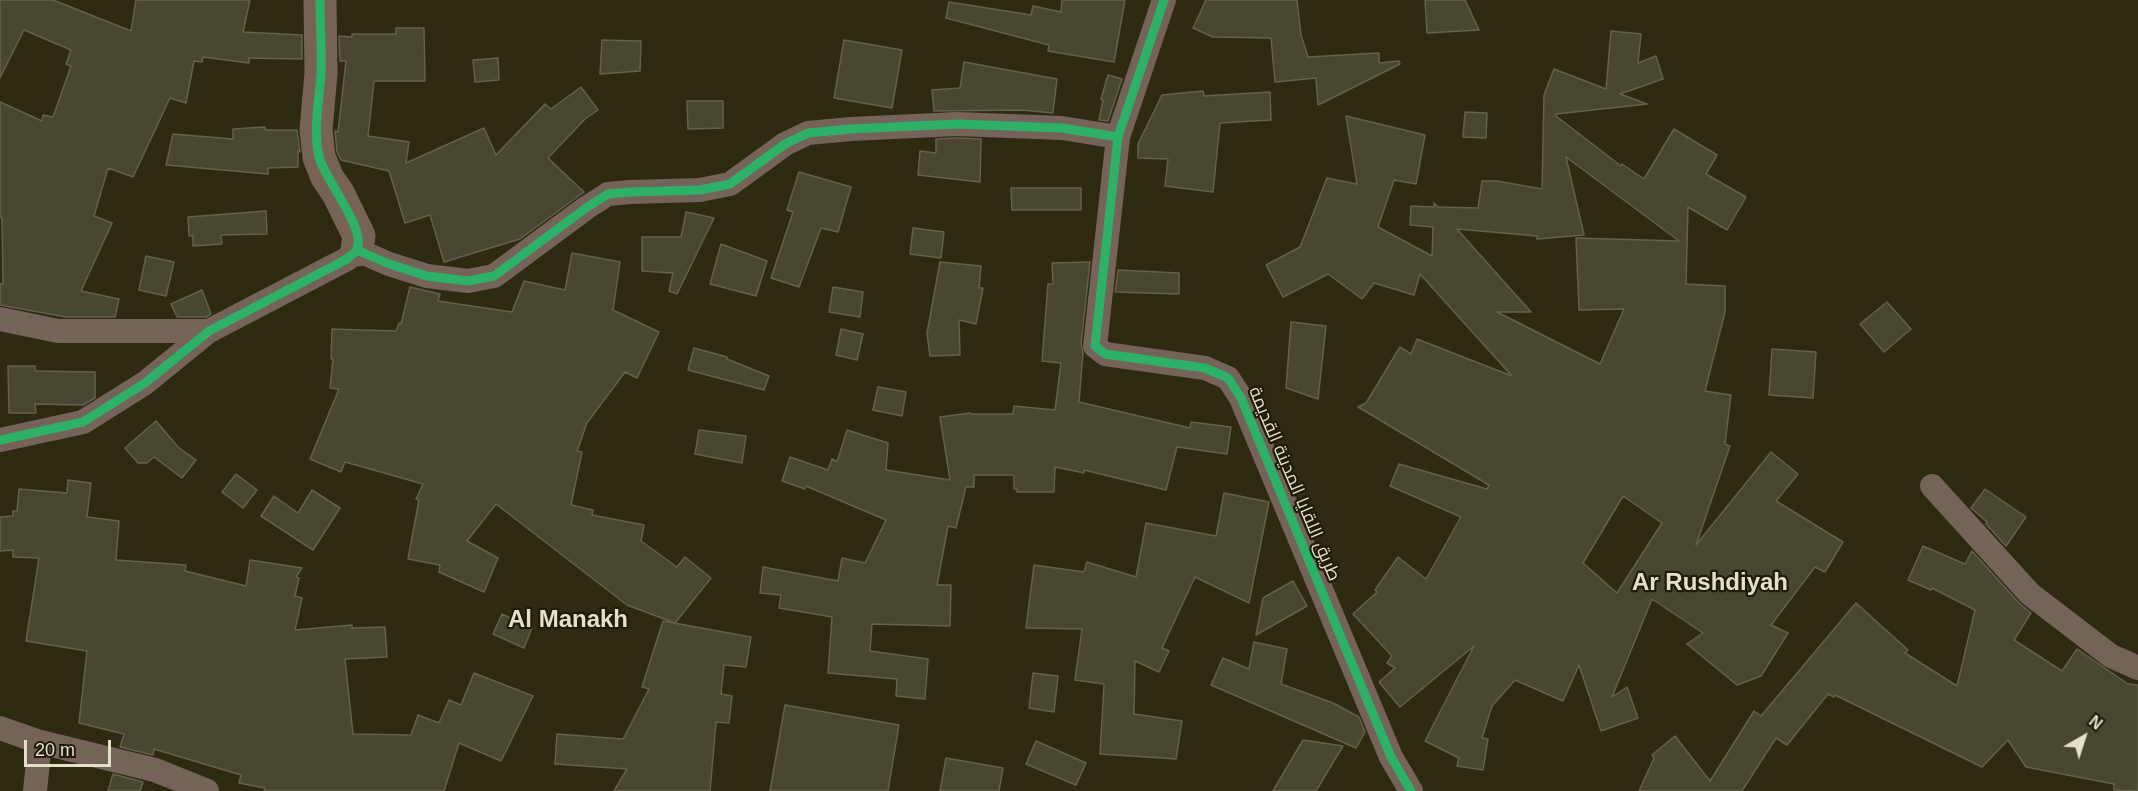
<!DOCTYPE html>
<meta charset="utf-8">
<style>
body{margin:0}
#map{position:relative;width:2138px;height:791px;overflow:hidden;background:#2e2a11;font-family:Helvetica,sans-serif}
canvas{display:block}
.north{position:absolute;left:2054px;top:707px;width:60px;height:60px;-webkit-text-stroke:4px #1e1b09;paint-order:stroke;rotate:39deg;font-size:16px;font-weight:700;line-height:24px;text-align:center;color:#e5e1c9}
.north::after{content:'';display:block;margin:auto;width:21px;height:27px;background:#e5e1c9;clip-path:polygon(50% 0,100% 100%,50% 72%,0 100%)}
.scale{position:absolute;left:24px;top:740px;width:87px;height:27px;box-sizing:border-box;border:3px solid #e5e1c9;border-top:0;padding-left:8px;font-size:18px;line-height:21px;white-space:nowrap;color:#e5e1c9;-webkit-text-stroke:4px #1e1b09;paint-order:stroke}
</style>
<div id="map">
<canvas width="2138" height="791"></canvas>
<div class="north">N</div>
<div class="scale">20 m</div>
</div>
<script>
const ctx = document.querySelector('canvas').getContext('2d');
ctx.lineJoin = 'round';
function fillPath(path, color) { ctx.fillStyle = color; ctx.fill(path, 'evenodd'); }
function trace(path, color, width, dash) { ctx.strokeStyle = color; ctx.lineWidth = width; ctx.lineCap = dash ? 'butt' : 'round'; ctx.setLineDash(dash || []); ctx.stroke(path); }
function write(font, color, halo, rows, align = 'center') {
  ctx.font = font + ' Helvetica,Cairo,sans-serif'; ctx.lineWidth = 4.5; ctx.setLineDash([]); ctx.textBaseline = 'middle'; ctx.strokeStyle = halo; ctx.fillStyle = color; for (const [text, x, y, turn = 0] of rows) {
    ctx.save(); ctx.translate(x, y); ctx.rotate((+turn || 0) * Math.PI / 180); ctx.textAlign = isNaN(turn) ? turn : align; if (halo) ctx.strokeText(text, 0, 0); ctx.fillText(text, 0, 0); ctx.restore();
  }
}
const building = new Path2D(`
 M0,0H53L131,31L136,0H250L243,32L302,35V59L249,58V63L203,57L202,62L194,61L186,103L170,98L133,177L108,168L94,216L112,223L81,291L119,299L115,317H66L0,305V284H3L2,218L0,217V102L42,121L43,115L53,117L71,66L66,64L71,50L24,30L0,78Z
 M1062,0H1125L1114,62L1048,51L1049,45L946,18L949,2L1031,15L1033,6L1061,12Z
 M1206,0H1297L1301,35L1308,57L1379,53V63L1399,61L1400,64L1318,105L1316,78L1275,82L1271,38L1213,37L1193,28Z
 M1425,0H1465L1479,30L1427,33Z
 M396,28H424L425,81H374L368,136L409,142L406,163L484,128L496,155L545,104L551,109L581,87L598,110L585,119L548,158L584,192L520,239L444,262L430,215L405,223L389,171L341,160L337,152L335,131L338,132L346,61H340L339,36L352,37V34H396Z
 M1611,31L1641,34L1638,63L1656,56L1663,79L1620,94L1647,104L1556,114V116L1621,166L1622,164L1644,179L1674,129L1717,155L1706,174L1746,197L1727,230L1688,207L1686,284L1725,286V312L1705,391L1731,395L1725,444L1730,446L1696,545L1771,452L1798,474L1776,501L1843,542L1825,572L1815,567L1771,625L1788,633L1761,676L1737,685L1687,644L1703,633L1652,599L1612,697L1627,687L1638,718L1601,731L1579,665L1563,701L1515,680L1492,706L1482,738L1488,739L1483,770L1457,766L1459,758L1425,741L1474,646L1400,707L1379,682L1395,668L1387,663L1392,656L1353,614L1377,592L1375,590L1398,557L1426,579L1461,517L1390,486L1399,464L1487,489L1489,485L1358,407L1366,403L1400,347L1411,354L1417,339L1512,376L1420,274L1414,295L1374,283L1362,299L1328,274L1283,297L1266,265L1300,247L1327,178L1357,184L1346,116L1425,135L1416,184L1394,180L1378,227L1432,256L1433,227L1410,225L1411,206L1434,207V203L1438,207L1478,208L1482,181H1497L1542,189L1544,95L1554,69L1606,89ZM1566,157L1679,241L1576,238L1579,310L1624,309L1600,364L1497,312H1531L1457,229L1537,236V239L1584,235ZM1623,496L1662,523L1617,593L1583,563Z
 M602,40L641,41L640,71L600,74Z
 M844,40L902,50L892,108L834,98Z
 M498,58L499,80L475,82L473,60Z
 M964,62L1057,79L1053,113L1022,110L934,111L932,90L960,88Z
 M1108,75L1122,79L1108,121L1099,120L1103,100L1101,99Z
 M1203,91L1204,96L1270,92L1271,120L1220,123L1213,192L1165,186L1168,159L1138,158V144L1162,95Z
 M687,101H723V128L688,129Z
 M1465,112L1487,113L1486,138L1463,137Z
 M265,127V130H297L300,152L298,151V167L268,168V174L166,165L173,134L233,139V129Z
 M957,138L981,139L980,182L918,175L920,151L936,153V139Z
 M799,172L851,187L838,232L821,228L799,287L771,278L793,212L787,210Z
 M1011,188H1081V210H1012Z
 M266,211L267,234L221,235L222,244L193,246V236H189L188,217Z
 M686,212L714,218L677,294L669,291L673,273L642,271V237H681Z
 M913,228L944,232L941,258L910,254Z
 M721,244L767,261L756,296L710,284Z
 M572,253L620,262L613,310L659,332L637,378L625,372L587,423L577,451L582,452L571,505L593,510L592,515L644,525L641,541L677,567L685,557L711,578L675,623L627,605L496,504L467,541L498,558L484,592L439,572L440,565L408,559L419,500L416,499L423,484L345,462L341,472L310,459L339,389L330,388L333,359H331L332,329L396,331L399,323L401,324L410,287L440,294L438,301L512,312L524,281L565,290Z
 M146,256L174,262L166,296L139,290Z
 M940,262L981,266L979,288H983L976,324L959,320L960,355L930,356L927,333Z
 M1090,262L1081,344L1083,353L1079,402L1190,428L1191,422L1231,427L1227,454L1177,447L1166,490L1084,470V473L1055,467L1054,492H1017V489H1014V475H974V487H966L956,528L948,526L937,585H951L950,626L872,624L870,651L928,659L925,699L896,696L897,679L828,673L832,617L779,608L781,595L760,593L763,567L838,581L842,558L865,563L886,520L806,486L805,489L782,481L790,457L828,470L832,459L837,462L847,430L888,443L886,470L950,480L940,417L970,413L971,414H1013L1014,406L1055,410L1061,363L1042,361L1048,284H1053L1052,263Z
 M1118,270L1179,273V294L1115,292Z
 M833,287L863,292L860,317L829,312Z
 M202,290L211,314L206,317H177L171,304Z
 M1887,302L1911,329L1884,352L1860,324Z
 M1291,322L1326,326L1318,399L1286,388Z
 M841,329L863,334L857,360L836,355Z
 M694,348L727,357V359L769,376L764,390L688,370Z
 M1772,349L1816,352L1813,398L1769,395Z
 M8,366H35V371L95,372V398L83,405L35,404L36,413H9Z
 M878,387L906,392L902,416L873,410Z
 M156,421L178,447L196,460L182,478L154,457L147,463H138L125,448Z
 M699,430L746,436L742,463L695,454Z
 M236,474L257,490L243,508L222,492Z
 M68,480L91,483L87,517L119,521L116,560L186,565L185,571L246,586L250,560L302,568L296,577L299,578L295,596L302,598L295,630L352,625V628L385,627L387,657L345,659L353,734L411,735L418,715L439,723L449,700L461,705L474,673L533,696L501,761L459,743L444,791H264L265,788L239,783L241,775L154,749L153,755L120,747L124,734L79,723L87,651L26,641L39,558L13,557V550L0,551V517L13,516V511H17L19,489L67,493Z
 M1985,489L2026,517L2006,546L1986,524L1987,522L1971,508Z
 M312,490L340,508L313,550L261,516L274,496L298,513Z
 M1224,493L1269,502L1249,603L1195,577L1162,648L1169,651L1159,672L1135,661L1134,714L1182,721L1176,759L1100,754L1104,684L1075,680L1082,629L1026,628L1034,565L1084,572L1087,562L1136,577L1146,523L1216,536Z
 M1923,546L1965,564L1972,551L2020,604L2031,613L2014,640L2062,671L2077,649L2128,684L2138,685V791L2114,790V784L2026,767L2008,740L1982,767L1835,695L1834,697L1828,694L1787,745L1776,738L1742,791H1639L1654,758L1652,755L1675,736L1710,781L1754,711L1761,716L1856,603L1908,650L1905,653L1957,686L1975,610L1932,588L1931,590L1908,580Z
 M1293,581L1307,606L1256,635L1263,598Z
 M502,614L532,628L524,648L493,634Z
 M663,621L751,637L746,667L724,665L721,694L732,696L729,723L716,722L710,791H614L627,769L555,764L557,734L623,739L649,689L642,687Z
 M1254,642L1287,649L1281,684L1333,703L1359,717L1365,732L1356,748L1211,685L1223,658L1249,669Z
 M1033,673L1058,676L1054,712L1029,708Z
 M785,705L899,725L888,791H770Z
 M1303,740L1343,746L1316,791H1273Z
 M1036,741L1086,763L1076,785L1026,764Z
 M946,758L1003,768L999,791H940Z
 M113,774L143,782L140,791H108Z`);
fillPath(building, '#484531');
trace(building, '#64604c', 1.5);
trace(new Path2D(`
 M1164,0L1118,137L1095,346L1105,354L1205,368L1228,378L1241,398L1391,757L1411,791
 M0,319L58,331H209
 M0,440L83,422L145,383L209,331L347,259L357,250L389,264L427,276L468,281L494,276L586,208L608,194L630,192L700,190L730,184L785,144L808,133L851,129L957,124L1062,128L1118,137
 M1932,486L2030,594L2111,656L2138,668
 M0,728L40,742L155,770L207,791
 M35,791L40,742`), '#756359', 24);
trace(new Path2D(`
 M320,0L321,73L316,130L319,157L327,177L338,193L359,236L357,250`), '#766356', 33);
trace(new Path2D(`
 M1164,0L1118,137L1095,346L1105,354L1205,368L1228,378L1241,398L1391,757L1411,791
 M357,250L389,264L427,276L468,281L494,276L586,208L608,194L630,192L700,190L730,184L785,144L808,133L851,129L957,124L1062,128L1118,137
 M0,440L83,422L145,383L209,331L347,259C350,256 355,253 357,249C366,228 325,180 319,157C313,130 319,101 321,74C322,50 320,25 320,0`), '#2db169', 9);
write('18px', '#e5e1c9', '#1e1b09', [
 ["طريق اللقايا المدينة القديمة",1294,484,67]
]);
write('bold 24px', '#e5e1c9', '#1e1b09', [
 ["Ar Rushdiyah",1710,583],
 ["Al Manakh",568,620]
]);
</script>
